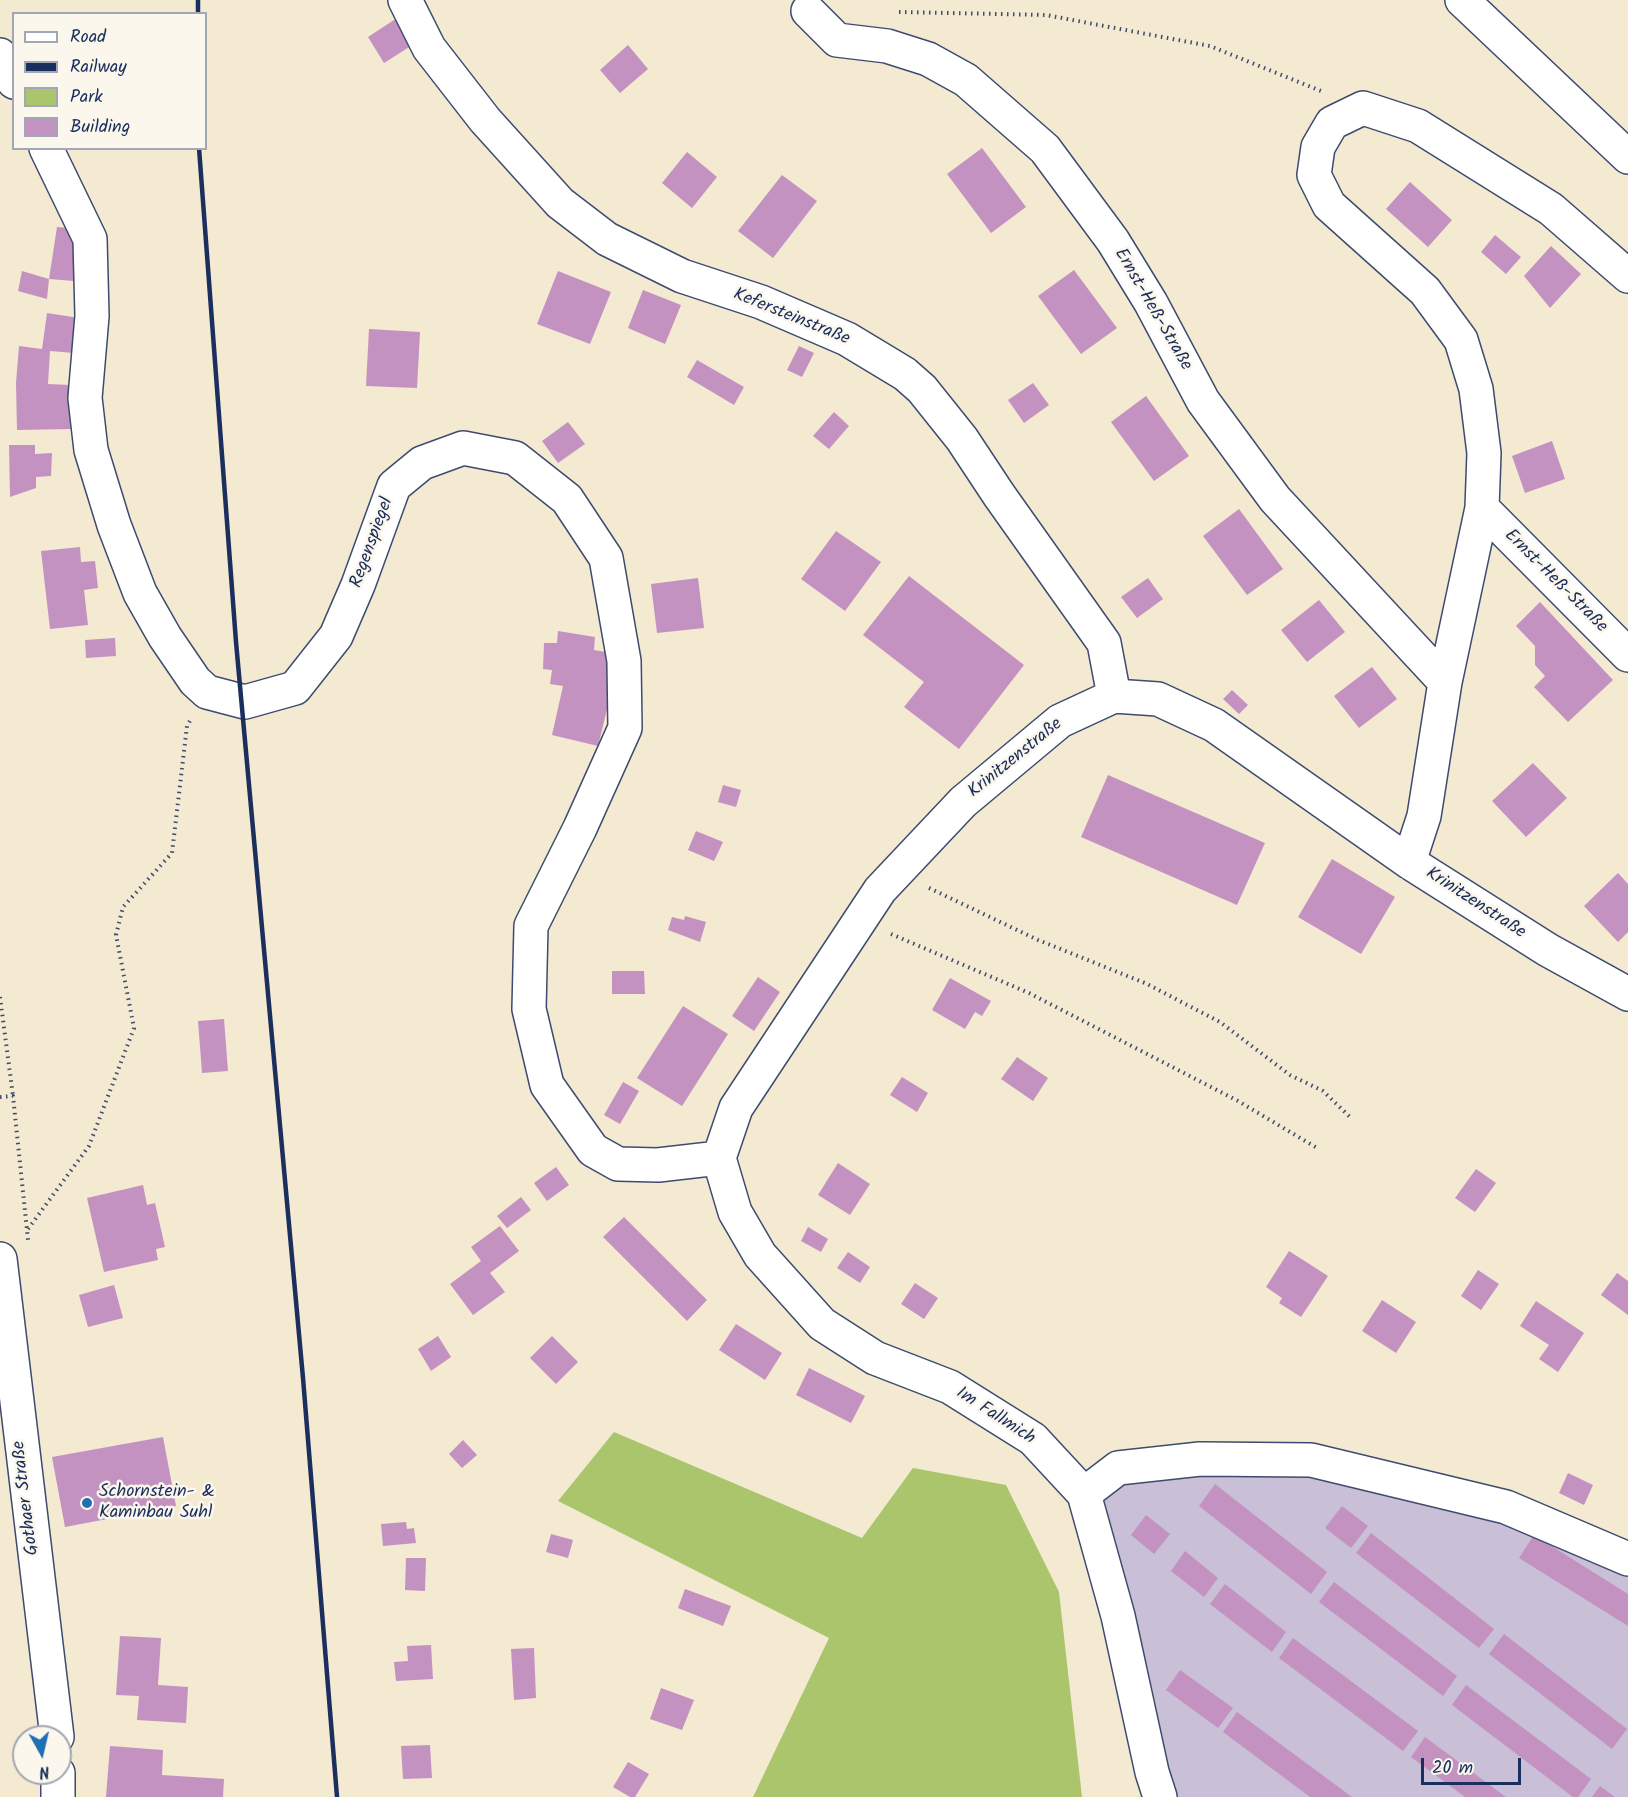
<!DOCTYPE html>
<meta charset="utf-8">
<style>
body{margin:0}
#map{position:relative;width:1628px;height:1797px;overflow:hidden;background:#f4e9d1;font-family:Kalam,sans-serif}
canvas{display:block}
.legend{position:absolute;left:12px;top:12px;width:195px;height:138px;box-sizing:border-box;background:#fbf7ec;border:2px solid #a1a7b3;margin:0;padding:8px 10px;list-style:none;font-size:18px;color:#1b2f5e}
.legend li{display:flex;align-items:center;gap:12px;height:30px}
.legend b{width:30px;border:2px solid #a1a7b3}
.north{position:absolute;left:12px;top:1725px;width:60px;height:60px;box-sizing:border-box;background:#fbf7ec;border:2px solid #a1a7b3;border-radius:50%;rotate:172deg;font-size:16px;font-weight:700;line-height:24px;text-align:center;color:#1b2f5e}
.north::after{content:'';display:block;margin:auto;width:21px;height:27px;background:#1f6fb2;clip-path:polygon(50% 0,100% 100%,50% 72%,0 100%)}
.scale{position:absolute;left:1421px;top:1758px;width:100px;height:27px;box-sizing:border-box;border:3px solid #1b2f5e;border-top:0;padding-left:8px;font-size:18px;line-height:21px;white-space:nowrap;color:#1b2f5e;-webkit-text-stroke:4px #fbf7ec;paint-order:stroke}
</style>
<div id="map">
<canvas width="1628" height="1797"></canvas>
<ul class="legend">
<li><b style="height:8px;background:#fff"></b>Road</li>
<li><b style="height:8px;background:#1b2f5e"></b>Railway</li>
<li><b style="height:16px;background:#aac56c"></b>Park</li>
<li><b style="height:16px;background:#c492c1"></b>Building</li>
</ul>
<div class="north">N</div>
<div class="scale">20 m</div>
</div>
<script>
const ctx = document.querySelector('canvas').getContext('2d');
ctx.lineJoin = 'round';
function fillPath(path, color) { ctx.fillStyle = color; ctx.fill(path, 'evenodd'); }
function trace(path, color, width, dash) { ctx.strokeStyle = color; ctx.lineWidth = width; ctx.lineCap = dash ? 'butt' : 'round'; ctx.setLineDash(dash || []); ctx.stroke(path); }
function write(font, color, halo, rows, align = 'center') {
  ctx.font = font + ' Kalam,sans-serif'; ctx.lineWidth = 5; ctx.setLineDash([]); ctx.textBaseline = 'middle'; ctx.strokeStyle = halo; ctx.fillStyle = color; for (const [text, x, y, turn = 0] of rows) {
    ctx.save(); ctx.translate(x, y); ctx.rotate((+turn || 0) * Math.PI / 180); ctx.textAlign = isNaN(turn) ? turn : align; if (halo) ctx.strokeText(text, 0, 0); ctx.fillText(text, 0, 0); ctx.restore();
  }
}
fillPath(new Path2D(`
 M1311,1460L1628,1559V1797H1160L1084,1494L1118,1468Z`), '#c9bfd7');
fillPath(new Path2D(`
 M614,1432L862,1538L913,1468L1006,1485L1059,1592L1082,1797H753L829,1638L558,1501Z`), '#aac56c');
fillPath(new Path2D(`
 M397,18L414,44L384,63L368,37Z
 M628,45L648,69L620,93L600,70Z
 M982,148L1026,207L991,233L947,174Z
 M687,152L717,177L692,208L662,183Z
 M782,175L817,201L773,258L738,231Z
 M1410,182L1452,220L1428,247L1386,209Z
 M57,227L79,229L74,281L49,279Z
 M1495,235L1521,257L1506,274L1481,252Z
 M1551,246L1581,274L1550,308L1524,276Z
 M1074,270L1117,328L1081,354L1038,296Z
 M22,271L49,279L47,299L18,291Z
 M558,271L611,292L590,344L537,324Z
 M643,290L681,305L665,344L628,328Z
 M47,313L79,318L74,353L50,351L48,384L71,385V429L17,430L16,383L19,346L42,349Z
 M369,329L420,332L417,388L366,386Z
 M799,346L814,353L802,377L787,370Z
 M697,360L744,387L734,405L687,377Z
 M1033,383L1049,405L1024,423L1008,400Z
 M1146,396L1189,456L1154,481L1111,422Z
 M834,412L849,426L829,449L813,436Z
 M568,422L585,444L558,463L542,441Z
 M1552,441L1565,479L1525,493L1512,456Z
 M9,445H35V454L52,453L51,476L36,477V488L10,497Z
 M1239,509L1283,569L1247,595L1203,536Z
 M836,531L881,562L845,611L801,579Z
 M80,547L81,562L95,561L98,588L84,590L88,625L50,629L41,551Z
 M909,576L1024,665L959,749L904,707L924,682L863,635Z
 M698,578L704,628L657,633L651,584Z
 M1148,578L1163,599L1137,618L1121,597Z
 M1319,600L1345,632L1307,662L1281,630Z
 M1540,602L1613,680L1568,722L1534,687L1545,676L1535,665V646L1516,626Z
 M558,631L595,637L594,650L612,653L608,680L614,681L598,746L552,735L563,686L550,684L552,670L543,669L544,643H557Z
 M115,638L116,656L86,658L85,640Z
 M1372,667L1397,699L1359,728L1334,696Z
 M1232,690L1248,705L1239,714L1223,699Z
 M1533,763L1567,798L1526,837L1492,801Z
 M1108,775L1265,843L1237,905L1081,837Z
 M723,785L741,790L736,807L718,802Z
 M696,831L723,842L714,861L688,850Z
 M1332,859L1395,897L1361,954L1298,917Z
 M1618,873L1628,884V932L1618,942L1584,906Z
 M685,916L706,922L700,942L668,930L672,917L684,920Z
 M612,971H644L645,994H612Z
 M758,977L780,992L754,1031L732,1016Z
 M950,978L991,1001L982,1016L975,1012L965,1029L932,1010Z
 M683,1006L728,1034L682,1106L637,1078Z
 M224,1019L228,1071L202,1073L198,1021Z
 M1017,1057L1048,1078L1033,1101L1001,1079Z
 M902,1077L928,1093L917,1112L890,1095Z
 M623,1082L639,1091L620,1124L604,1115Z
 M838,1163L870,1184L850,1215L818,1195Z
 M556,1167L569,1185L547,1201L534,1183Z
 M1476,1169L1496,1183L1475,1212L1455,1198Z
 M143,1185L147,1205L155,1203L165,1247L156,1249L158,1260L104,1272L87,1198Z
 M521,1197L531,1210L507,1228L497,1216Z
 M624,1217L707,1300L687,1321L603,1237Z
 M500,1226L519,1251L490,1273L505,1292L473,1315L450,1284L481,1261L471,1247Z
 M808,1227L828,1239L821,1252L801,1241Z
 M1289,1251L1328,1276L1301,1317L1279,1303L1282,1298L1266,1287Z
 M848,1252L870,1267L860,1283L837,1268Z
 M1478,1270L1499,1284L1481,1310L1461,1296Z
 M1617,1273L1628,1281V1315L1601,1295Z
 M915,1283L938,1298L924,1319L901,1304Z
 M114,1285L123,1318L88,1327L79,1295Z
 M1382,1300L1416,1322L1396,1353L1362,1331Z
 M1536,1301L1584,1333L1558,1372L1539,1359L1549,1345L1520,1326Z
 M736,1324L782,1353L765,1380L719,1350Z
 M438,1336L451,1357L431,1371L418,1349Z
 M552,1336L578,1362L556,1384L530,1358Z
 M809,1368L865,1396L851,1423L796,1395Z
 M163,1437L176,1506L65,1527L52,1457Z
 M463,1440L477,1455L462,1468L449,1454Z
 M1568,1473L1593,1485L1584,1505L1559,1493Z
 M1215,1484L1327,1572L1311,1594L1199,1506Z
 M1342,1506L1368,1526L1351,1548L1325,1528Z
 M1146,1515L1170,1534L1154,1554L1131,1535Z
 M406,1522L407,1529L414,1528L416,1543L383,1546L381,1524Z
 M1371,1533L1494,1629L1479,1648L1356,1553Z
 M551,1534L573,1540L568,1558L546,1552Z
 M1534,1535L1628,1594V1626L1519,1558Z
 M1185,1551L1218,1578L1204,1597L1171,1571Z
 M406,1558H426L425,1591L405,1590Z
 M1334,1582L1457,1676L1443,1696L1319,1602Z
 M1225,1584L1286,1632L1272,1652L1210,1604Z
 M685,1589L731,1606L723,1626L678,1608Z
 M1504,1634L1627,1729L1612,1749L1489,1654Z
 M120,1636L161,1638L158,1685L188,1687L186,1723L137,1720L139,1696L116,1695Z
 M1293,1638L1418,1731L1403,1751L1279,1658Z
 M431,1645L433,1679L396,1681L394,1662L408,1661L407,1646Z
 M534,1648L536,1698L514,1700L511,1649Z
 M1180,1670L1233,1708L1218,1728L1166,1690Z
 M1466,1685L1591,1779L1578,1797H1573L1452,1705Z
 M661,1688L694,1700L682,1730L650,1719Z
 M1237,1712L1352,1797H1310L1223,1732Z
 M1425,1737L1506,1797H1465L1411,1757Z
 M430,1745L432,1778L403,1779L401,1746Z
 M110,1746L163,1750L162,1775L224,1779L223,1797H106Z
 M628,1762L649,1774L635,1797H630L613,1787Z
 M1600,1786L1615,1797H1592Z`), '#c492c1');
const minor = new Path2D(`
 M405,0L429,48L485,120L560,203L607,239L682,276L761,302L847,339L905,374L922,389L962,439L999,495L1104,643L1114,696
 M1462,0L1628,157
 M808,11L837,40L887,46L928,59L966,80L1045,149L1113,241L1151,303L1203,401L1275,499L1445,682
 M0,55L14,82
 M46,148L90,239L92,316L85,398L91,450L114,525L140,593L165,637L195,681L207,692L245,702L295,688L336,636L358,585L394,486L422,463L463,448L515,458L567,499L606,558L624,661L625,728L580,828L531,926L529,1009L547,1085L593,1150L618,1164L658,1165L719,1158
 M1482,508L1628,655
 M1409,862L1424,816L1445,682L1482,508L1484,453L1476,389L1461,340L1425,291L1329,205L1314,175L1318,147L1332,123L1363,108L1418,126L1551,209L1628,276
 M719,1158L736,1108L880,890L963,802L1060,721L1114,696L1158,699L1214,725L1409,862L1548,950L1628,994
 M719,1158L735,1212L760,1255L822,1324L875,1358L950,1387L1033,1439L1084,1494L1118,1616L1152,1772L1160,1797
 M1084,1494L1118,1468L1200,1459L1311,1460L1506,1507L1628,1559`);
const major = new Path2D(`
 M0,1259L57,1737
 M58,1773V1797`);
trace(minor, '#3c4b6f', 36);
trace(major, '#3c4b6f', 36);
trace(new Path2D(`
 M899,12L1046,15L1210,46L1321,91
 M929,888L1038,940L1145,983L1220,1022L1290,1075L1323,1091L1351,1118
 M891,934L1029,993L1238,1101L1317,1148
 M0,997L13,1096
 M0,1097L13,1096L28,1240
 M28,1229L89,1146L134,1028L116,935L123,907L172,853L187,726L191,719`), '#3c4b6f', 4, [1.5, 4.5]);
trace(minor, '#fff', 33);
trace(major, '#fff', 33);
trace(new Path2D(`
 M198,14V0
 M199,148L236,642L303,1378L337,1797`), '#1b2f5e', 4.5);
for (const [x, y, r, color] of [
 [87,1503,6,"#1f6fb2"]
]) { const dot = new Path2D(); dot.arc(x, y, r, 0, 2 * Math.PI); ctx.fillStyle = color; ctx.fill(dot); trace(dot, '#fbf7ec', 2); }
write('18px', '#1b2f5e', '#fbf7ec', [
 ["Ernst-Heß-Straße",1152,310,60],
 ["Kefersteinstraße",791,318,22],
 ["Regenspiegel",373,543,-70],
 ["Ernst-Heß-Straße",1555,582,45],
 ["Krinitzenstraße",1016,759,-39],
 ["Krinitzenstraße",1475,904,33],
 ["Im Fallmich",995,1417,33],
 ["Gothaer Straße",27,1498,-97]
]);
write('18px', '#1b2f5e', '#fbf7ec', [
 ["Schornstein- &",99,1493],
 ["Kaminbau Suhl",99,1514]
], 'left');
</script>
